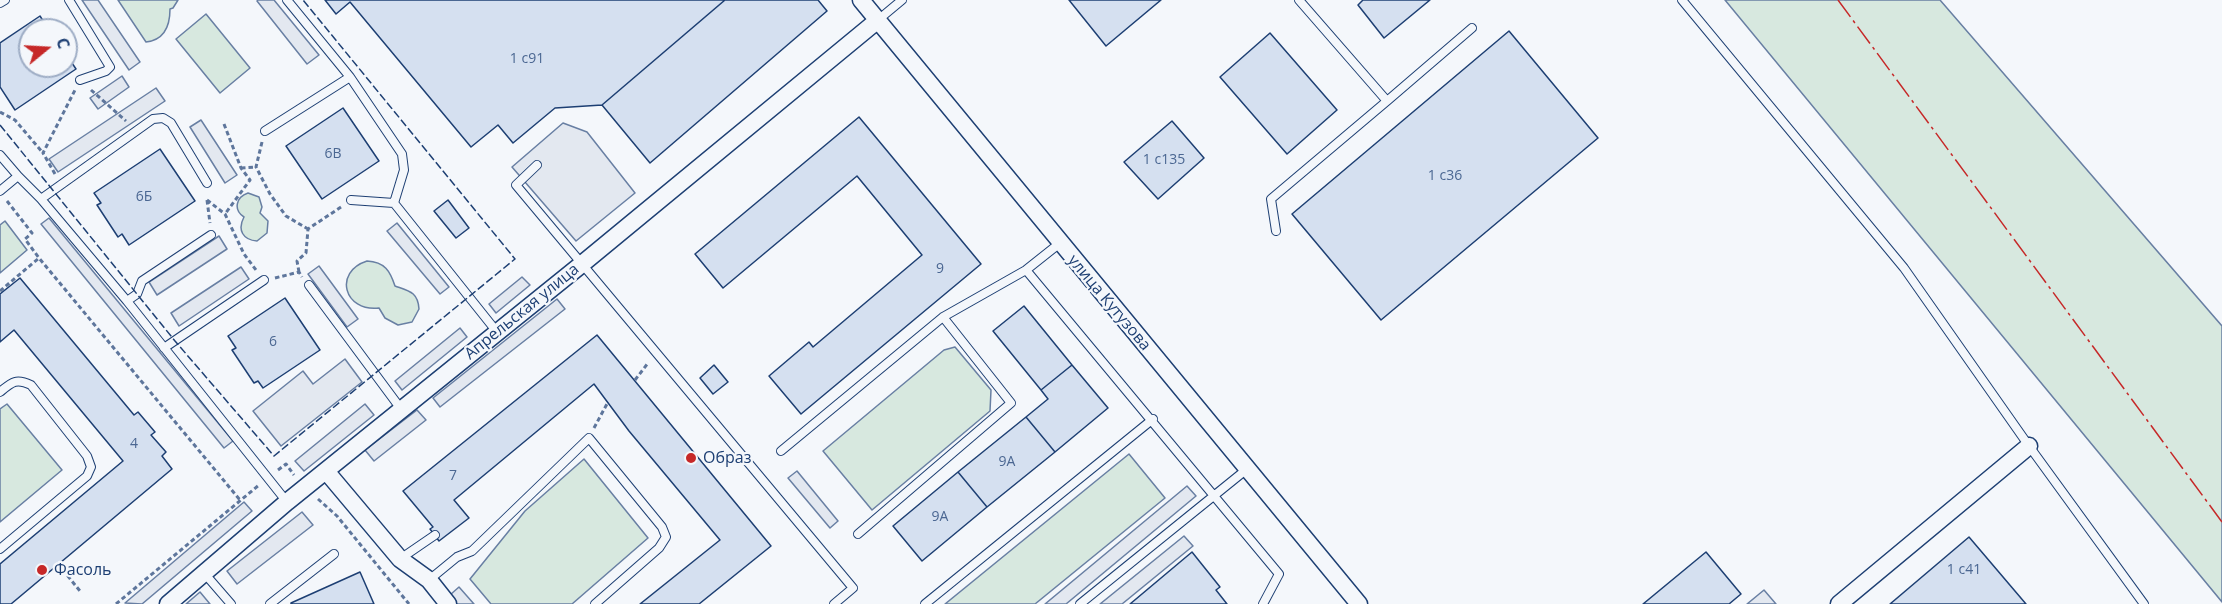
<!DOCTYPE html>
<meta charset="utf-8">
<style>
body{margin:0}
#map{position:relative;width:2222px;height:604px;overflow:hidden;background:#f4f7fb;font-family:"Open Sans",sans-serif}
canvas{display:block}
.north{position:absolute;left:18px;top:18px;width:60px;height:60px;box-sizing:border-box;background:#f4f7fb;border:2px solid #9eadc5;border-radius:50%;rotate:72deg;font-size:16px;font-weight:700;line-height:24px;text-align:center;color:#1d3f73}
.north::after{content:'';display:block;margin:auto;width:21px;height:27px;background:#c62828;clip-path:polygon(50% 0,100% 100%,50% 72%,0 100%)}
</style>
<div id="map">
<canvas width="2222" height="604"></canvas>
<div class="north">С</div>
</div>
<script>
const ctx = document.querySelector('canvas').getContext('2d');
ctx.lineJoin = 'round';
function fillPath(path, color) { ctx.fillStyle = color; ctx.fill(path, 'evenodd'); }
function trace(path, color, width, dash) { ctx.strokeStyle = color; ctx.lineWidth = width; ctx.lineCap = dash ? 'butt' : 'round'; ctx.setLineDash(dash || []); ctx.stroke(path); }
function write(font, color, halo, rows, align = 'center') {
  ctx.font = font + ' "Open Sans",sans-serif'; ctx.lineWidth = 4.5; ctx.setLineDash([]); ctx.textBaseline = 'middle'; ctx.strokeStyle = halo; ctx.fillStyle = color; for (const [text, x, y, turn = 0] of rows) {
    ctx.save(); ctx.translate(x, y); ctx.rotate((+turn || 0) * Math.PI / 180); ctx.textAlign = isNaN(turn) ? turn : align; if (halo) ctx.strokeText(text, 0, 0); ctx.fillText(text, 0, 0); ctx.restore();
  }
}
const green = new Path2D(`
 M118,0H178L173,8L170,9C170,26 164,40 146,42Z
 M1725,0H1940L2222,326V602Z
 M206,14L250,68L220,93L176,39Z
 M248,193L259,197L262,207L260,213L268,221L267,233L257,241C243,240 237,230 244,217C233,210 236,197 248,193Z
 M5,221L27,250L0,273V225Z
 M367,261C385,262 390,271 395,286C409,291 418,292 419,309L412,322L398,325L385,318L379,308C344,312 333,272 367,261Z
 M955,347L991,390L990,411L872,510L823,451L944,350Z
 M7,404L62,470L0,522V409Z
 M1129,454L1165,498L1035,604H945Z
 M584,459L648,538L572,604H491L470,579L525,511Z`);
fillPath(green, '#d7e8df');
trace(green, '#687fa3', 1.5);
const parking = new Path2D(`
 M82,0H98L140,62L129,70Z
 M258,0H274L319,55L307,64L257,1Z
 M122,76L129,87L98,109L90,98Z
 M156,88L165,101L58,172L49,159Z
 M201,120L237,175L225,183L190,127Z
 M563,123L587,132L635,193L576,241L512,167Z
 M49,218L233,441L224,448L41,224Z
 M397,223L449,287L440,294L387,231Z
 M219,236L227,249L157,295L149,282Z
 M319,266L358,319L347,327L308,274Z
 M241,267L249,279L179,326L171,313Z
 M522,277L530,285L496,313L489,304Z
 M557,299L565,309L440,407L433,398Z
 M460,328L467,337L402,390L395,381Z
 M345,359L362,382L281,446L253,411L303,371L313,384Z
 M365,404L374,415L304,471L295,461Z
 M417,410L426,420L374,461L365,450Z
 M797,471L838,521L830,528L788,478Z
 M1187,486L1196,496L1066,604H1045Z
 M244,502L252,511L142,604L125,603Z
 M302,512L313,525L237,584L227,571Z
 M1184,536L1193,546L1122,604H1100Z
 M459,587L474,604H457L450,595Z
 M1764,590L1776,604H1747Z
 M200,592L210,604H186Z`);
fillPath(parking, '#e3e8f0');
trace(parking, '#687fa3', 1.5);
const building = new Path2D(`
 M325,0H725L602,105L555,108L513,143L498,125L471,147L350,2L336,14Z
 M725,0H818L827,11L650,163L602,105Z
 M1069,0H1161L1106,46Z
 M1363,0H1430L1384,38L1358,5Z
 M40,16L49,30H30V66H66V54L76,69L15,110L0,87V43Z
 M1509,31L1598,138L1381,320L1292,214Z
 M1270,33L1337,110L1287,154L1220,77Z
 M343,108L379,161L322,199L286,146Z
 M859,117L981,264L801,414L769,376L809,342L813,347L922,255L857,176L723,288L695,254Z
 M1172,121L1204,158L1158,199L1124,162Z
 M160,149L195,201L129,245L122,234L118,237L97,205L101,203L94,193Z
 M448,200L469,228L456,238L434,211Z
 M20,278L134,415L138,412L155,432L151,435L166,452L162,456L172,469L11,604H0V564L123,461L14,330L0,342V294Z
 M285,298L320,350L263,388L258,381L254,383L232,350L236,348L228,336Z
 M1024,306L1072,365L1041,390L993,331Z
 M597,335L771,546L699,604H640L720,540L629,431L594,384L454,500L469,518L439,541L430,529L433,527L403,491Z
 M714,365L728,382L713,394L700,378Z
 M1072,365L1108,408L1055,452L1026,417L1048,399L1041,390Z
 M1026,417L1055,452L987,507L958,472Z
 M958,472L987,507L922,561L893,526Z
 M1969,537L2026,604H1890Z
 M1192,552L1220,587L1216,590L1227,604H1130Z
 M1706,552L1741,594L1729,604H1643Z
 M360,572L374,604H291V603Z`);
fillPath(building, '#d5e0f0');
trace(building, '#1d3f73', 1.5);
const lane = new Path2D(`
 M69,0L110,67L106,71L80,80
 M287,0L350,77L402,154L404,170L394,203L497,332
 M1299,0L1387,101L1472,28
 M1682,0L1904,268L2029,446L2144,604
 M0,3L5,0
 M878,20L902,0
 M265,131L350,77
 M0,155L18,176
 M537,165L516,185L853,588L834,604
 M0,191L18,176L41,199L127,301L287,502
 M41,199L153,119L163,118L171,123L207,183
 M351,200L394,203
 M1276,231L1271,199L1387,101
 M1026,270L1279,574L1263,604
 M309,285L401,409
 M127,301L137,294L142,281L211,235
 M164,348L264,280
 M0,392C12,382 16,378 31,385L87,456L91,467L87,476L0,549
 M781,451L943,317L1026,270L1060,243
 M858,534L1011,403L943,317
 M400,559L435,535
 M205,574L231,604
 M429,580L457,557L472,551L589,438L662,527L666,537L659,548L595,604
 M270,604L334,554
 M925,604L1153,419
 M1080,604L1247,469`);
const street = new Path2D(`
 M861,0L1359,604
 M326,471L400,559L429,580L448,604
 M168,604L287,502L582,264L878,20
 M1839,604L2029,446`);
trace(lane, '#1d3f73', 10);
trace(street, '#1d3f73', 19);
trace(new Path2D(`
 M91,90L126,121
 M0,112L15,120L43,153
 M224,124L241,168L250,180L225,214
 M262,142L256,167L270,194L286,216L308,229
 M241,168L256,167
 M55,174L43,153L75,90
 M207,200L225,214L244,254L256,270
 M207,200L210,223
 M7,201L32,233L25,239L39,258L240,500
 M299,272L297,261L306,253L308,229L341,207
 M275,278L299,272L302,277
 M0,291L39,258
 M635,380L648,363
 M594,428L608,402
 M278,470L286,464L294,475
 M318,499L337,516L409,604
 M58,564L80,591
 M116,604L259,485`), '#5e769c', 3, [4.5, 3]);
trace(lane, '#f4f7fb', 8);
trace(street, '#f4f7fb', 16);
trace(new Path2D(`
 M0,125L175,341L274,456L515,259L303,0`), '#1d3f73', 1.5, [8, 3]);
trace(new Path2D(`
 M1838,0L2222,522`), '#c62828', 1.5, [21, 4.5, 3, 4.5]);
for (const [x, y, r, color] of [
 [691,458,6,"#c62828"],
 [42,570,6,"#c62828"]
]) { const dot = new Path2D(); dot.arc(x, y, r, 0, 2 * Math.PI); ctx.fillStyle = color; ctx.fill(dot); trace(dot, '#f4f7fb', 2); }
write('14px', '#4b6792', null, [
 ["1 с91",527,59],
 ["6В",333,154],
 ["1 с135",1164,160],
 ["1 с36",1445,176],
 ["6Б",144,197],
 ["9",940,269],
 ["6",273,342],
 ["4",134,444],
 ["9А",1007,462],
 ["7",453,476],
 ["9А",940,517],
 ["1 с41",1964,570]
]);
write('16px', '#1d3f73', '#f4f7fb', [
 ["улица Кутузова",1109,303,50],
 ["Апрельская улица",522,312,-39]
]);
write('16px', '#1d3f73', '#f4f7fb', [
 ["Образ",703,458],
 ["Фасоль",54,570]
], 'left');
</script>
